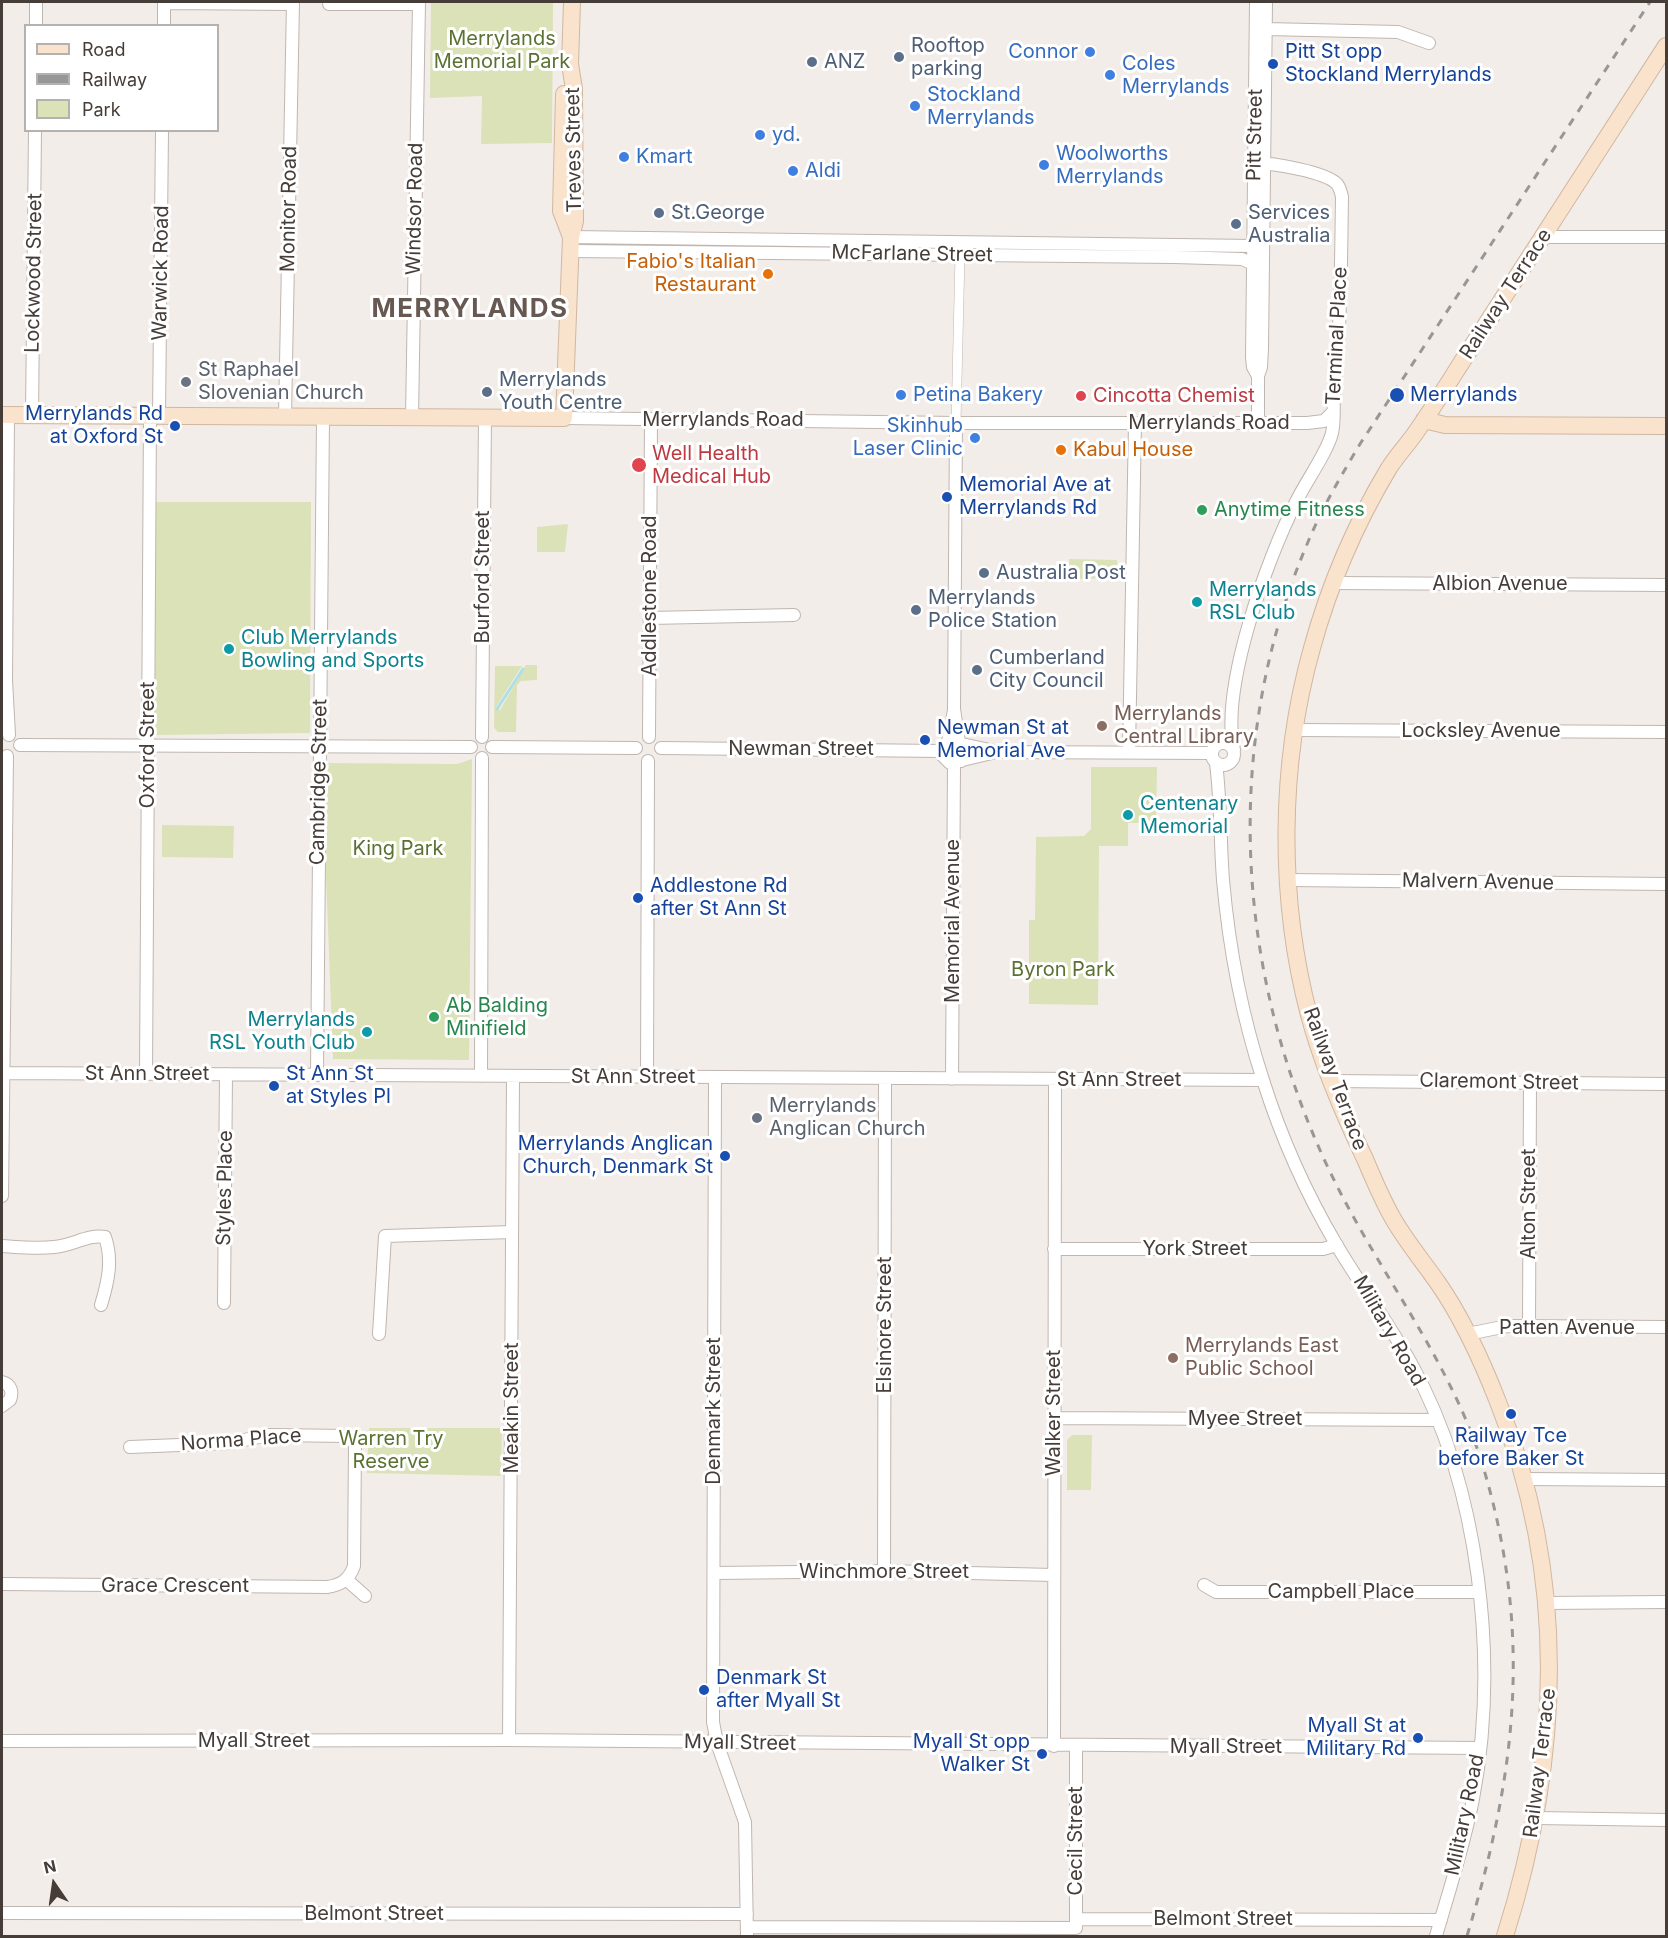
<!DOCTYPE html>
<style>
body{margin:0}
#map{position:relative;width:1668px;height:1938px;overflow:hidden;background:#f3ede9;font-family:Inter,sans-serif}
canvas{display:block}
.frame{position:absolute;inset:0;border:3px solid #463d38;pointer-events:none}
.legend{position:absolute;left:24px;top:24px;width:195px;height:108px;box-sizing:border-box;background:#fff;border:2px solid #b5b1af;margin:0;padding:8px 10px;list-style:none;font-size:18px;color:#463d38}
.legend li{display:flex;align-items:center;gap:12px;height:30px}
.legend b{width:30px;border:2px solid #b5b1af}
.north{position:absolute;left:24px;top:1854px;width:60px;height:60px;-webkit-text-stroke:4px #fff;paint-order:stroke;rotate:347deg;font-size:16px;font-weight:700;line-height:24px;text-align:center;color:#463d38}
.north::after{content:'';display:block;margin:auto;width:21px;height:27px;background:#463d38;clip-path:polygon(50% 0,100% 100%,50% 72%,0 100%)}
</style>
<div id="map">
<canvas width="1668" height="1938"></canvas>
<div class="frame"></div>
<ul class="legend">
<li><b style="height:8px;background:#f9e3cd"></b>Road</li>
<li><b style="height:8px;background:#979797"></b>Railway</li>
<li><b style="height:16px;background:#dbe2b7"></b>Park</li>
</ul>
<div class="north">N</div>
</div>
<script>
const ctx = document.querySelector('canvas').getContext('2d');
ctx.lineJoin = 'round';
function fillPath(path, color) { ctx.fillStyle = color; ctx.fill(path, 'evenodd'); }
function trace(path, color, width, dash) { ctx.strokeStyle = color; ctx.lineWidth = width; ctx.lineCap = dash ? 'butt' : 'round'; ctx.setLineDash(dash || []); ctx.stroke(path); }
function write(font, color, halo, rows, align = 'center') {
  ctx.font = font + ' Inter,sans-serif'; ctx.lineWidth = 6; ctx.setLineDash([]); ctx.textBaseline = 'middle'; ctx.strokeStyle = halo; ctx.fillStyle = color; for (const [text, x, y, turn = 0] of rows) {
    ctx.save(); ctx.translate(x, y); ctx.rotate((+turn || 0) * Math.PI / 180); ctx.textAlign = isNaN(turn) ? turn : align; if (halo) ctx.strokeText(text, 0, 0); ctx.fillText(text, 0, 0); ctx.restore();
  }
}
fillPath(new Path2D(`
 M431,2H553L552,143L481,144L482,96L430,98Z
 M151,502H311L310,733L155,735Z
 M568,524L565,552H537V527Z
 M1069,559L1117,560L1118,578L1072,579L1070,577Z
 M526,665H537V680L521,681L517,685L516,732H498L494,728L495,666H522L496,707L500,710Z
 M472,759L469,1060L333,1059L325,850L327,763L457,764Z
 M1091,767H1157L1156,823H1128V846H1099L1098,1005L1029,1004V920H1035L1036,837L1084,836L1091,829Z
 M162,825L234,826L233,858L162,857Z
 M369,1428H502L501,1476L367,1473Z
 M1072,1435H1092L1091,1490H1067V1440Z`), '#dbe2b7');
trace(new Path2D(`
 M497,709L523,669`), '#ace0e9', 3);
const pedestrian = new Path2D(`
 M956,423L960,255`);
const minor = new Path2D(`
 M1256,2L1252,357L1253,367L1258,376
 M164,3L293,4
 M329,4H419
 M36,26V2
 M164,26V2
 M1266,29L1398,32L1429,43
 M571,237L1253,246
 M1543,237H1666
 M571,251L1174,257L1242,259L1253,264
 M8,415L6,680L9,735
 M32,415L35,130
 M159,416L162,130
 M285,416L293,2
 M412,417L419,2
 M564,418L956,423H1307L1324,421L1333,412
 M1258,422V376L1261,367L1262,348L1266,2
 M956,423L954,709L959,742
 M1334,583L1666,585
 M649,618L794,615
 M1295,730L1666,732
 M482,737L485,417
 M649,737L651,419
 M948,742L954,710
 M1212 754a11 11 0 1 1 22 0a11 11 0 1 1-22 0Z
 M962,744L999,752L1212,753
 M20,745L471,747
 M492,747L636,748
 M661,748L942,751
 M1234,750C1220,688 1267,559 1296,502C1305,483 1328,451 1332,433C1335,421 1333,406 1334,393C1341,328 1341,262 1342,197C1341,192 1340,188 1337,184C1326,172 1273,163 1255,163
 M1129,751L1135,423
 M961,761L966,751L962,744C952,737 942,743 942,755L950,763L992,753
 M1216,763C1221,802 1220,841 1223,880C1229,948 1242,1016 1263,1080C1281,1137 1306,1193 1336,1244C1360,1285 1389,1323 1412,1365C1480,1488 1499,1662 1473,1799C1464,1846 1449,1891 1436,1936
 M1289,880L1666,884
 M4,1073L1263,1080
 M146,1074L150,416
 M317,1075L323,417
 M481,1076L482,758
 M647,1077L648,761
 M715,1078L713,1722L717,1743L745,1822L747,1936
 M952,1079L954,764
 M1332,1081L1666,1084
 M2,1196L7,756
 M2,1246C19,1247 37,1249 54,1247C72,1246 88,1234 105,1237C113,1260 108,1282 101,1305
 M1054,1249H1323L1337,1245
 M224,1303L226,1074
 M1529,1327L1530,1082
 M379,1334L385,1236L512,1232
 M1468,1334L1507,1326L1666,1327
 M2,1382C11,1384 13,1392 10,1400L2,1406
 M1054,1418L1437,1420
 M1524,1479L1666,1480
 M884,1571L885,1078
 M714,1573L884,1571L1054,1575
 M347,1580L365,1596
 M2,1584L327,1587C341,1585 349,1580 354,1566L355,1445L349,1436L269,1435L229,1443L130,1447
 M1204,1585L1216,1592H1479
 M1546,1603L1666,1602
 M509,1740L513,1076
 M2,1741L509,1740L1479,1748
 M1054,1746L1055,1080
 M1076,1746V1926
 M1536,1818L1666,1820
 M2,1913L747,1914
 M1077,1919L1441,1920
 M747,1927L1076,1928`);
const secondary = new Path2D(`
 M564,94L561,211L571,237
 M2,415L564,418L571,237L575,221L574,89L570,64L572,2
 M1424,420L1445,425L1666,426
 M1505,1936C1561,1759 1568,1577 1498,1402C1482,1361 1463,1319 1438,1283C1422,1260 1404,1239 1391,1215C1381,1197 1373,1178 1365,1159C1343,1113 1322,1064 1309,1015C1278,897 1279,765 1312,648C1329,586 1356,523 1389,468C1396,457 1406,446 1414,435C1436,404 1455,372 1476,340C1540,242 1603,144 1666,46`);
trace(pedestrian, '#c0b6b0', 10);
trace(minor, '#c0b6b0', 14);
trace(secondary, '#d0b7a0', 18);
trace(pedestrian, '#fff', 9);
trace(minor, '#fff', 12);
trace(secondary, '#f9e3cd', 16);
trace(new Path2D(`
 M1467,1936C1517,1772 1533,1631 1482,1463C1450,1362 1383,1278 1336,1184C1236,984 1219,749 1308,542C1322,508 1341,476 1360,444L1650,2`), '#979797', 3, [8, 8]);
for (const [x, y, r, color] of [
 [1090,52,6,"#3f7fe0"],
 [899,57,6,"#5c6f8a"],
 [812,62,6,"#5c6f8a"],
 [1273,64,6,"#1a4fb4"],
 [1110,75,6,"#3f7fe0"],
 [915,106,6,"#3f7fe0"],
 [760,135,6,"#3f7fe0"],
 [624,157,6,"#3f7fe0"],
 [1044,165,6,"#3f7fe0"],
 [793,171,6,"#3f7fe0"],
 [659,213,6,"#5c6f8a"],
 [1236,224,6,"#5c6f8a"],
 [768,274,6,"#e8710a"],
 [186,382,6,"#6b7280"],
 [487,392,6,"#5c6f8a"],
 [901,395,6,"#3f7fe0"],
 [1397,395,8,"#1a4fb4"],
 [1081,396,6,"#e0444e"],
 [175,426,6,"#1a4fb4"],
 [975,438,6,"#3f7fe0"],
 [1061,450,6,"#e8710a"],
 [639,465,8,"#e0444e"],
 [947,497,6,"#1a4fb4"],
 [1202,510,6,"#2e9e5b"],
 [984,573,6,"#5c6f8a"],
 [1197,602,6,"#0f9aa8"],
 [916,610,6,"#5c6f8a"],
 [229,649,6,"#0f9aa8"],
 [977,670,6,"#5c6f8a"],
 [1102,726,6,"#8d6e63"],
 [925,740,6,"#1a4fb4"],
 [1128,815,6,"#0f9aa8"],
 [638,898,6,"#1a4fb4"],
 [434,1017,6,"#2e9e5b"],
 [367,1032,6,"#0f9aa8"],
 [274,1086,6,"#1a4fb4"],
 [757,1118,6,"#6b7280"],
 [725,1156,6,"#1a4fb4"],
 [1173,1358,6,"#8d6e63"],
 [1511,1414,6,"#1a4fb4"],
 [704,1690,6,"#1a4fb4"],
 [1418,1738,6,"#1a4fb4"],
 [1042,1754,6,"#1a4fb4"]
]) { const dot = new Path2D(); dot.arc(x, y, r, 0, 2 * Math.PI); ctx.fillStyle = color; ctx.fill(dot); trace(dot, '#fff', 2); }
write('20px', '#5b7132', '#fff', [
 ["Merrylands",502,39],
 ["Memorial Park",502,62],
 ["King Park",398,849],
 ["Byron Park",1063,970],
 ["Warren Try",391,1439],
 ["Reserve",391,1462]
]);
write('20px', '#4e5e75', '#fff', [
 ["Rooftop",911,46],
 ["parking",911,69],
 ["ANZ",824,62],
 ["St.George",671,213],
 ["Services",1248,213],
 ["Australia",1248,236],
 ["Merrylands",499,380],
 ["Youth Centre",499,403],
 ["Australia Post",996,573],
 ["Merrylands",928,598],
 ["Police Station",928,621],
 ["Cumberland",989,658],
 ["City Council",989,681]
], 'left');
write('20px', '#366cbe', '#fff', [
 ["Connor",1078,52,"right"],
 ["Coles",1122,64],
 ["Merrylands",1122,87],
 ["Stockland",927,95],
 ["Merrylands",927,118],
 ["yd.",772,135],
 ["Woolworths",1056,154],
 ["Merrylands",1056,177],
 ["Kmart",636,157],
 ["Aldi",805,171],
 ["Petina Bakery",913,395],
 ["Skinhub",963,426,"right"],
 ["Laser Clinic",963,449,"right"]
], 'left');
write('20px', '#164399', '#fff', [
 ["Pitt St opp",1285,52],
 ["Stockland Merrylands",1285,75],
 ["Merrylands",1410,395],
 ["Merrylands Rd",163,414,"right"],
 ["at Oxford St",163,437,"right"],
 ["Memorial Ave at",959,485],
 ["Merrylands Rd",959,508],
 ["Newman St at",937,728],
 ["Memorial Ave",937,751],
 ["Addlestone Rd",650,886],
 ["after St Ann St",650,909],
 ["St Ann St",286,1074],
 ["at Styles Pl",286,1097],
 ["Merrylands Anglican",713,1144,"right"],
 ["Church, Denmark St",713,1167,"right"],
 ["Railway Tce",1511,1436,"center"],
 ["before Baker St",1511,1459,"center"],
 ["Denmark St",716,1678],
 ["after Myall St",716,1701],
 ["Myall St at",1406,1726,"right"],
 ["Military Rd",1406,1749,"right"],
 ["Myall St opp",1030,1742,"right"],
 ["Walker St",1030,1765,"right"]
], 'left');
write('20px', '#463d38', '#fff', [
 ["Pitt Street",1255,135,-89],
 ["Treves Street",574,150,-91],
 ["Monitor Road",289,209,-89],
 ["Windsor Road",415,209,-89],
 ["McFarlane Street",912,254,1],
 ["Lockwood Street",34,273,-89],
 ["Warwick Road",161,273,-89],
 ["Railway Terrace",1506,294,-57],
 ["Terminal Place",1337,336,-87],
 ["Merrylands Road",723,420],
 ["Merrylands Road",1209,423],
 ["Burford Street",483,577,-90],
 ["Albion Avenue",1500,584],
 ["Addlestone Road",650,596,-90],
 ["Locksley Avenue",1481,731],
 ["Oxford Street",148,745,-90],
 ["Newman Street",801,749],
 ["Cambridge Street",319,782,-89],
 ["Malvern Avenue",1478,882,1],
 ["Memorial Avenue",953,921,-90],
 ["St Ann Street",147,1074],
 ["St Ann Street",633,1077],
 ["Railway Terrace",1335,1079,70],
 ["St Ann Street",1119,1080],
 ["Claremont Street",1499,1082,1],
 ["Styles Place",225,1188,-89],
 ["Alton Street",1529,1204,-90],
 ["York Street",1195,1249],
 ["Elsinore Street",885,1325,-90],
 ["Patten Avenue",1567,1328],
 ["Military Road",1389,1331,60],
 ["Meakin Street",512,1408,-90],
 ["Denmark Street",714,1411,-90],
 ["Walker Street",1054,1413,-90],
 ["Myee Street",1245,1419],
 ["Norma Place",241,1440,-4],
 ["Winchmore Street",884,1572],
 ["Grace Crescent",175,1586],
 ["Campbell Place",1341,1592],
 ["Myall Street",254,1741],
 ["Myall Street",740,1743,1],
 ["Myall Street",1226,1747],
 ["Railway Terrace",1540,1763,-83],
 ["Military Road",1465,1815,-78],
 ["Cecil Street",1076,1841,-90],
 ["Belmont Street",374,1914],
 ["Belmont Street",1223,1919]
]);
write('20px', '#c56008', '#fff', [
 ["Fabio's Italian",756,262],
 ["Restaurant",756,285],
 ["Kabul House",1073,450,"left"]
], 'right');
write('20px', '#5b616d', '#fff', [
 ["St Raphael",198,370],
 ["Slovenian Church",198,393],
 ["Merrylands",769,1106],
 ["Anglican Church",769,1129]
], 'left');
write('20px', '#be3a42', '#fff', [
 ["Cincotta Chemist",1093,396],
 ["Well Health",652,454],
 ["Medical Hub",652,477]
], 'left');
write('20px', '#27864d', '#fff', [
 ["Anytime Fitness",1214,510],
 ["Ab Balding",446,1006],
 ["Minifield",446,1029]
], 'left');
write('20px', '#0d838f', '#fff', [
 ["Merrylands",1209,590],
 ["RSL Club",1209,613],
 ["Club Merrylands",241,638],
 ["Bowling and Sports",241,661],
 ["Centenary",1140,804],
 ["Memorial",1140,827],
 ["Merrylands",355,1020,"right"],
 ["RSL Youth Club",355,1043,"right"]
], 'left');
write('20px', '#785e54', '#fff', [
 ["Merrylands",1114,714],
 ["Central Library",1114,737],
 ["Merrylands East",1185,1346],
 ["Public School",1185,1369]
], 'left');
ctx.letterSpacing = '1.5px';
write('bold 26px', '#675851', '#fff', [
 ["MERRYLANDS",470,309]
]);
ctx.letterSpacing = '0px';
</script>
